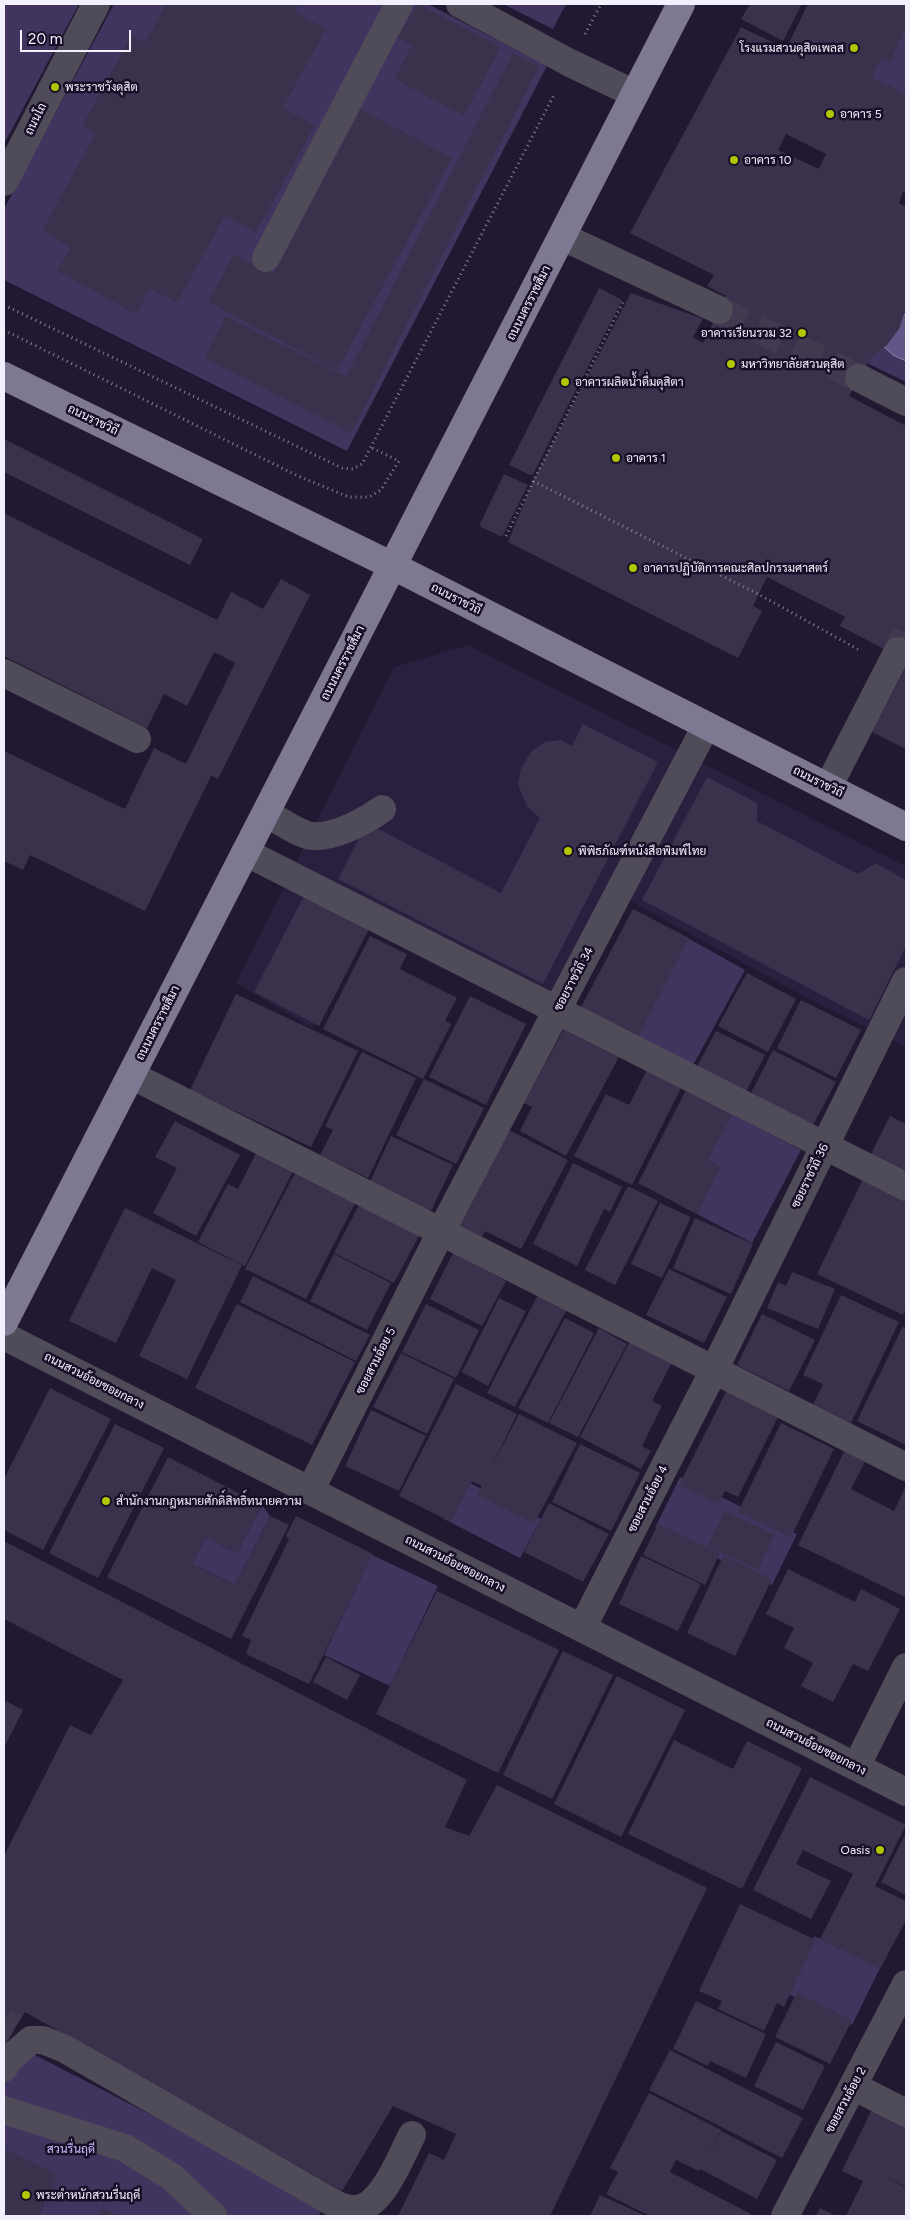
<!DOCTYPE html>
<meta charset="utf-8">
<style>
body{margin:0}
#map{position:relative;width:910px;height:2220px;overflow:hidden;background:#201931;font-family:Figtree,sans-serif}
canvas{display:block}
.frame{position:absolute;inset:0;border:5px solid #f3f0fe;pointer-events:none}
.scale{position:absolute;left:20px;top:30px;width:111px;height:22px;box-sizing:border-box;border:2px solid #f3f0fe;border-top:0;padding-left:6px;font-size:15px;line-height:18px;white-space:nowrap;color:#f3f0fe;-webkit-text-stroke:4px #170f27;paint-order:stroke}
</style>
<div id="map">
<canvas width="910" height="2220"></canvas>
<div class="frame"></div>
<div class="scale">20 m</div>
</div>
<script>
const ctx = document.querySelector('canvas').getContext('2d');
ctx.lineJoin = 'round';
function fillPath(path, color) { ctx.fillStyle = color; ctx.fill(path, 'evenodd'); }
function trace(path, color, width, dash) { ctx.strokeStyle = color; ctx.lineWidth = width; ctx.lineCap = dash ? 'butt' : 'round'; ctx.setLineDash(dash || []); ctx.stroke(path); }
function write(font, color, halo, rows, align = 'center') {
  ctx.font = font + ' Figtree,Sarabun,sans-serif'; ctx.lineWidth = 5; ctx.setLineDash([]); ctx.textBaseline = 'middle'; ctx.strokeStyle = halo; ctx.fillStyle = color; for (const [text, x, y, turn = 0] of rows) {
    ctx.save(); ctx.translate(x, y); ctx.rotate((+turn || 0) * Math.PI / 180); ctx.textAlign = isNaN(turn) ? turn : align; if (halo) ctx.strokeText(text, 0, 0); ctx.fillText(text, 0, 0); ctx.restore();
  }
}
fillPath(new Path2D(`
 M468,645L906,866V1047L796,992L612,891L541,1014L368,930L313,1028L236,983L394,667Z`), '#291f3e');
fillPath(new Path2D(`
 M4,4H79L4,144Z
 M114,4H428L547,66L347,451L4,280V209Z
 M503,4H566L553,29Z
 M893,4H906V111L855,83Z
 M893,294L906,301V382L861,360Z
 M684,936L745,970L691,1069L629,1035Z
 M724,1110L801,1150L752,1243L674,1202Z
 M680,1477L797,1534L772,1585L655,1528Z
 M464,1480L541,1519L520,1558L444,1519Z
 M262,1505L270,1516L235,1585L192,1564L206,1537L237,1553Z
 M372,1555L438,1586L390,1686L324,1655Z
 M814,1936L880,1968L852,2025L786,1993Z
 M4,2039L324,2204L319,2216H4Z`), '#41345f');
const water = new Path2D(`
 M887,307L906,315V361L893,355L882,345Z`);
fillPath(water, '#645589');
trace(water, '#8f84ac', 1);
fillPath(new Path2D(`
 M166,4H299L295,12L326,29L283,108L315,125L256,232L225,216L177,303L150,288L136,314L57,271L71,247L42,231L95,134L82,126L131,36L145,43Z
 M417,4L501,47L464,116L394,79L412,45L398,38Z
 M750,4H802L783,41L741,19Z
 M808,4H906V27L890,63L882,58L872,77L906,94V193L903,192L899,203L906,207V308L899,329L887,345L871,358L849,396L906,426V655L888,651L840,626L845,617L767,577L753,606L762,611L738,658L508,542L533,481L631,293L703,319L693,337L703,343L726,296L707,286L714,275L630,233L741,27L786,49ZM786,134L826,154L819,169L778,150Z
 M513,53L539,67L351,433L204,358L226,316L346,377Z
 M361,109L452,158L337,371L208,302L234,254L273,274Z
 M599,288L622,300L532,476L509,465Z
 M4,439L203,539L190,565L4,472Z
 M504,474L528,485L502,537L479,526Z
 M4,513L217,620L231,592L263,609L281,579L310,595L218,779L211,776L145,911L30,855L23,870L4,861V751L125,809L154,748L186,764L235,663L214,652L187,706L164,694L147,728L4,656Z
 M906,667V749L872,732Z
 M583,724L658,762L543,984L338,879L367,823L501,893L540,818L527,806L518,785L521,768L531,752L545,742L560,740L572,746Z
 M707,777L757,803V821L858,874L876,863L906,880V946L869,1020L642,900Z
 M304,896L369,929L319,1026L254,992Z
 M633,909L689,938L637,1039L580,1009Z
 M370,936L407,954L400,969L457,998L445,1021L451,1024L423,1079L323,1029Z
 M747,973L796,999L768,1052L718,1026Z
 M236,994L358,1051L311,1147L190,1090Z
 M470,996L526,1024L486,1105L429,1077Z
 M801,1000L861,1030L836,1078L777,1048Z
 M565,1027L620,1055L566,1156L520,1131L532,1107L524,1103Z
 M716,1031L765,1055L744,1096L694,1072Z
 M773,1050L836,1082L811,1129L749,1097Z
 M362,1052L416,1078L368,1178L320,1155L333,1130L325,1126Z
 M647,1070L681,1088L632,1185L574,1156L606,1094L629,1105Z
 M424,1079L484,1108L456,1164L396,1135Z
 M686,1090L733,1113L708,1160L721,1167L697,1214L638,1183Z
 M890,1116L906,1124V1174L869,1158Z
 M175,1121L240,1155L196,1236L153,1213L177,1168L155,1157Z
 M509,1130L568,1160L521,1249L485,1231L479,1243L456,1231Z
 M391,1136L453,1165L430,1213L369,1184Z
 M256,1153L293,1171L245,1266L198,1242L228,1184L238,1189Z
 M573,1163L622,1187L610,1212L604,1209L577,1266L533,1244Z
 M296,1171L356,1201L306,1299L245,1269Z
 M863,1179L906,1200V1308L903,1315L817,1274Z
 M628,1186L658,1201L615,1285L585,1270Z
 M360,1203L420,1234L394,1283L334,1253Z
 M660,1203L691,1217L662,1278L631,1264Z
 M125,1208L242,1265L187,1379L139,1356L176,1280L152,1268L116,1343L69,1321Z
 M695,1218L753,1244L731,1294L673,1268Z
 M453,1253L506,1281L482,1326L430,1299Z
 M334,1254L391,1283L367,1330L310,1301Z
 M669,1269L727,1297L704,1343L646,1315Z
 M792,1272L835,1289L818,1329L767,1308L778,1282L786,1286Z
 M253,1276L370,1335L356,1361L240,1302Z
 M539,1293L568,1307L515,1407L487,1393Z
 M841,1295L899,1322L851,1423L813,1405L823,1384L803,1375Z
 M499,1298L526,1311L488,1386L462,1372Z
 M237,1304L355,1362L312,1445L195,1388Z
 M426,1304L479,1330L456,1378L402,1352Z
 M762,1314L815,1340L789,1391L737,1365Z
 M565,1318L594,1333L548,1423L518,1408Z
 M903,1326L906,1328V1445L857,1421Z
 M599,1328L627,1344L578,1437L549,1423Z
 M631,1339L673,1360L652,1401L662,1406L642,1446L651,1451L641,1469L580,1437Z
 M401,1353L454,1379L427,1434L373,1407Z
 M456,1384L517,1414L491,1468L519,1414L577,1443L534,1524L477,1495L482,1486L472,1481L451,1522L399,1496Z
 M50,1388L111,1419L43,1550L4,1530V1479Z
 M728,1388L780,1413L738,1497L725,1491L718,1504L679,1485Z
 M371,1410L426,1436L399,1491L345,1466Z
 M781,1423L834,1449L791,1537L738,1512Z
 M115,1424L164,1448L98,1578L49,1553Z
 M580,1444L640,1473L611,1531L552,1502Z
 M846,1448L867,1458L851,1489L894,1511L906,1486L905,1597L798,1545Z
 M168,1457L262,1505L237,1553L206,1537L192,1564L235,1585L270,1516L289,1525L231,1639L107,1577Z
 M549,1503L609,1534L583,1582L524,1552Z
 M725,1511L775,1535L758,1570L707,1546Z
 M296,1516L373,1554L309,1684L246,1654L251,1640L242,1636L289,1539L286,1536Z
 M658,1524L720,1553L705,1585L643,1555Z
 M4,1541L467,1780L445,1827L469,1836L497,1785L707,1888L550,2216H398L429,2153L444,2160L456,2134L393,2106L342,2191L25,2012L4,2046V1856L70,1725L91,1735L123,1680L4,1619Z
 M641,1556L701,1584L678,1631L619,1604Z
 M723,1556L772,1579L735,1656L687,1633Z
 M788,1569L855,1602L861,1589L900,1609L868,1671L853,1664L833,1702L801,1686L813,1663L784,1648L794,1628L766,1614Z
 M437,1591L559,1650L498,1773L376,1714Z
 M563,1651L613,1675L552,1799L503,1775Z
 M326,1657L360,1675L347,1700L313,1682Z
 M617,1676L685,1710L621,1837L554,1804Z
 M4,1700L23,1710L4,1748Z
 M674,1740L733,1769L747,1741L802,1768L742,1889L628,1834Z
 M810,1777L906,1825L875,1886L906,1901V1920L880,1969L820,1939L853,1874L803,1850L796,1864L831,1881L811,1919L753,1890Z
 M906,1833V1895L881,1882Z
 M740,1904L816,1940L784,2007L777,2003L764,2031L718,2009L722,2001L699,1991Z
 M797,1992L852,2020L830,2064L775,2037Z
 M696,2001L766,2034L746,2078L710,2061L708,2066L673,2049Z
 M776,2042L825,2066L803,2110L754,2086Z
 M670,2050L803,2118L782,2158L649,2090Z
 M649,2093L721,2130L706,2159L721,2131L777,2160L757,2199L700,2169L699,2171L676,2160L670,2172L751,2214L750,2216H650L606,2194L618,2172L610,2168Z
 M873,2107L906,2123V2187L883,2176L906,2188V2216H846L863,2181L842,2171Z
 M4,2149L58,2174L39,2216H4Z
 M600,2195L646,2216H590Z
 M820,2208L836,2216H816Z
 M103,2209L119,2216H99Z`), '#3a324d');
trace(new Path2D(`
 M719,310L859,378
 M898,651L906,633
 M4,2022L15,2028`), '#403950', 28, [28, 14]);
trace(new Path2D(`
 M585,34L601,4
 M4,305L342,468L353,469L362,464L555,93
 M4,330L298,476L349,497H369L381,490L399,461L370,447
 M533,481L758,594L861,651
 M506,536L623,302`), '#888396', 3, [1, 4]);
trace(new Path2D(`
 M460,4L570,63L635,94
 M4,182L96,4
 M563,237L719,310
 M266,258L399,4
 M859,378L906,402
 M4,673L137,739
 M828,787L898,651
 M266,813C279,820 293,831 307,835C329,841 364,822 382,809
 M245,852L906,1187
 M131,1075L906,1467
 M4,1336L906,1792
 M310,1491L447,1220L706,726
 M582,1628L714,1370L906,981
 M856,1767L906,1667
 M4,2068L7,2061L31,2040H43L65,2049L337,2205C342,2207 348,2209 353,2209C381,2211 401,2156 412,2135
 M853,2086L906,2113
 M4,2110L125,2148L172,2177L213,2216
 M785,2216L906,1984`), '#4f4b58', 28);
trace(new Path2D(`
 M4,376L393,566L906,827
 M4,1322L681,4`), '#7f7892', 28);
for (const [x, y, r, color] of [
 [854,48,5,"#b1c500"],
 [55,87,5,"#b1c500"],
 [830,114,5,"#b1c500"],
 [734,160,5,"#b1c500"],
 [802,333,5,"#b1c500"],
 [731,364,5,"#b1c500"],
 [565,382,5,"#b1c500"],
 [616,458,5,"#b1c500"],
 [633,568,5,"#b1c500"],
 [568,851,5,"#b1c500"],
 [106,1501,5,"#b1c500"],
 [880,1850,5,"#b1c500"],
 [26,2195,5,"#b1c500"]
]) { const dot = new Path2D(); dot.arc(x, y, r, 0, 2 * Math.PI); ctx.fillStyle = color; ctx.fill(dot); trace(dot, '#170f27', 2); }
write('12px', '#f3f0fe', '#170f27', [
 ["โรงแรมสวนดุสิตเพลส",844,48,"right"],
 ["พระราชวังดุสิต",65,87],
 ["อาคาร 5",840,114],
 ["อาคาร 10",744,160],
 ["อาคารเรียนรวม 32",792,333,"right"],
 ["มหาวิทยาลัยสวนดุสิต",741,364],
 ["อาคารผลิตน้ำดื่มดุสิตา",575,382],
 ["อาคาร 1",626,458],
 ["อาคารปฏิบัติการคณะศิลปกรรมศาสตร์",643,568],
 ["พิพิธภัณฑ์หนังสือพิมพ์ไทย",578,851],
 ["สำนักงานกฎหมายศักดิ์สิทธิ์ทนายความ",116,1501],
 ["Oasis",870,1850,"right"],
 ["พระตำหนักสวนรื่นฤดี",36,2195]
], 'left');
write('12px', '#f3f0fe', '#170f27', [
 ["ถนนโถ",36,119,-63],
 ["ถนนนครราชสีมา",529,303,-63],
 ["ถนนราชวิถี",93,420,26],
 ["ถนนราชวิถี",456,599,27],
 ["ถนนนครราชสีมา",343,663,-63],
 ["ถนนราชวิถี",818,782,27],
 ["ซอยราชวิถี 34",574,979,-62],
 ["ถนนนครราชสีมา",158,1023,-63],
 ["ซอยราชวิถี 36",810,1176,-64],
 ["ซอยสวนอ้อย 5",376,1361,-63],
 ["ถนนสวนอ้อยซอยกลาง",94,1381,27],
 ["ซอยสวนอ้อย 4",648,1499,-63],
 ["ถนนสวนอ้อยซอยกลาง",455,1564,27],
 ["ถนนสวนอ้อยซอยกลาง",816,1747,27],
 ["ซอยสวนอ้อย 2",846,2100,-62]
]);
write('12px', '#cdbcfc', '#170f27', [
 ["สวนรื่นฤดี",71,2149]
]);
</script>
